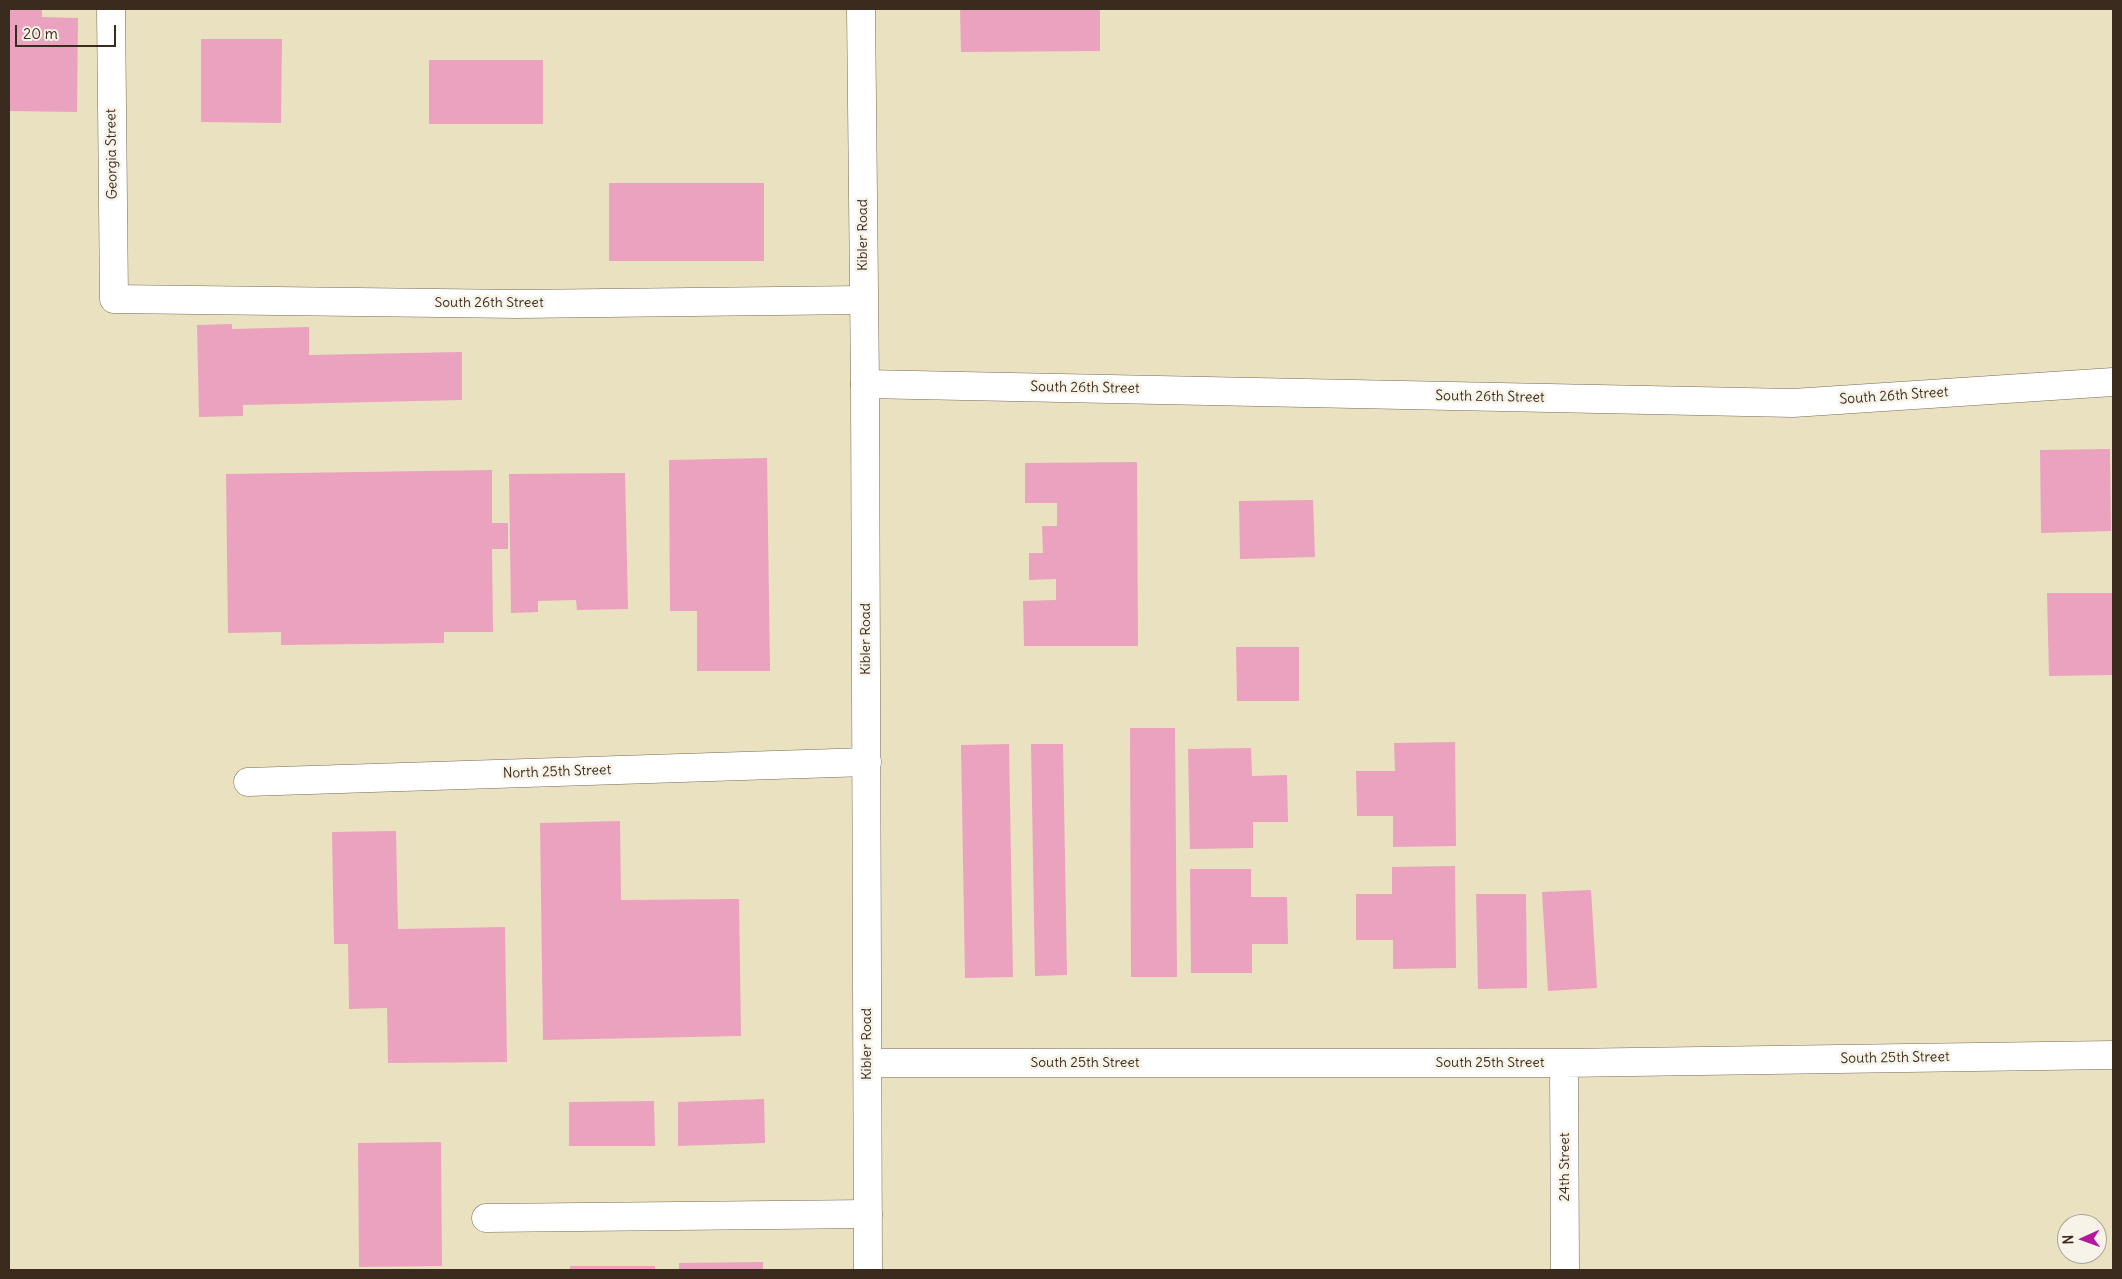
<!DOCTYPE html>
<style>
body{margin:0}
#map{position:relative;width:2122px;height:1279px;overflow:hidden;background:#eae1c1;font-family:Delius,sans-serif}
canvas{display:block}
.frame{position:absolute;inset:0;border:10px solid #3b2a1e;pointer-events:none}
.north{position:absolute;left:2057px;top:1214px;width:50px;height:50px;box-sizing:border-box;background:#f7f3e8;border:1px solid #aca397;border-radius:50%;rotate:268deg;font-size:14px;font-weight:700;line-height:20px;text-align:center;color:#3b2a1e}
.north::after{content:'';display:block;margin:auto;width:18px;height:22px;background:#b5179e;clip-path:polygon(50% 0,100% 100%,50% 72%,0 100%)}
.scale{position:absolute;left:15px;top:25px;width:101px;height:22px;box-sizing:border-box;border:2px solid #3b2a1e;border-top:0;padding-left:6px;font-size:15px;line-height:18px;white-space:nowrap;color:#3b2a1e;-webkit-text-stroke:4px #f7f3e8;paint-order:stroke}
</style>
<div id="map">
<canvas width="2122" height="1279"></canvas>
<div class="frame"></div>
<div class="north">N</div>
<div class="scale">20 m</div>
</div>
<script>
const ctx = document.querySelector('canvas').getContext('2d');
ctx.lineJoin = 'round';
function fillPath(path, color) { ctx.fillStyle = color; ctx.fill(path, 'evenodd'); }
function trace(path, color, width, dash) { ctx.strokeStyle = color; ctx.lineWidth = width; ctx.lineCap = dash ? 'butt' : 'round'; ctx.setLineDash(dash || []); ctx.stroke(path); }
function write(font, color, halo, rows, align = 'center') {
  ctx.font = font + ' Delius,sans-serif'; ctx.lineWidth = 5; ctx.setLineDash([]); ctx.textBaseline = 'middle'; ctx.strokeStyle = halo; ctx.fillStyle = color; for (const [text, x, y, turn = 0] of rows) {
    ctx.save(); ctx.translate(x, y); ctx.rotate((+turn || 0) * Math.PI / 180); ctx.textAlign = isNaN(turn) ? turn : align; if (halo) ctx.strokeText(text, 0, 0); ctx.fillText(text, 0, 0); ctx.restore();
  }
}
fillPath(new Path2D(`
 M9,9H42V17L78,18L77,112L9,111Z
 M960,9H1100V51L961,52Z
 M201,39H282L281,123L201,122Z
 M429,60H543V124H429Z
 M609,183H764V261H609Z
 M232,324V329L309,327V355L462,352V400L243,405V416L199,417L197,325Z
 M2110,449L2111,531L2041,533L2040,450Z
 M767,458L770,671H697V611H670L669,460Z
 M1137,462L1138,646H1024L1023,601L1056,600V579L1029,580V553H1043L1042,526H1057V503H1025V463Z
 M492,470V523H508V549H492L493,632H444V643L281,645V632L228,633L226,474Z
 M625,473L628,609L577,610L576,600L538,601V612L511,613L509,474Z
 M1313,500L1315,557L1240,559L1239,501Z
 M2047,593H2113V675L2049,676Z
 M1236,647H1299V701H1237Z
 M1130,728H1175L1177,977H1131Z
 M1455,742L1456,846L1393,847V816H1357L1356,771H1395L1394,743Z
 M1009,744L1013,977L965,978L961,745Z
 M1031,744H1063L1067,975L1035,976Z
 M1251,748L1252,776L1287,775L1288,822H1253V848L1190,849L1188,749Z
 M620,821L621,900L739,899L741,1036L543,1040L540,823Z
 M396,831L398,929L505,927L507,1062L388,1063L387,1008L349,1009L348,944H334L332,832Z
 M1455,866L1456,968L1393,969V940H1356V894H1392V867Z
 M1190,869H1251V897H1287L1288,944H1252V973H1191Z
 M1591,890L1597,988L1548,991L1542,892Z
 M1476,894H1526L1527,988L1478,989Z
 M764,1099L765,1143L678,1146V1102Z
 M654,1101L655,1146H569V1102Z
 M441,1142L442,1266L359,1267L358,1143Z
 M763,1262V1270H679V1263Z
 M570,1266H655V1270H570Z`), '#eaa2be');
const minor = new Path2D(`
 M111,9L114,299L519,304L863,300
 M865,384L1793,403L2113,382
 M248,782L867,762
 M868,1063H1564L2113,1055
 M1564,1063L1565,1270
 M486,1218L868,1214`);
const major = new Path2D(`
 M861,9L865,384L868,1270`);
trace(minor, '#786a57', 29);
trace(major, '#786a57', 29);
trace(minor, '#fff', 28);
trace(major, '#fff', 28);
write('14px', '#3b2a1e', '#f7f3e8', [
 ["Georgia Street",112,154,-91],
 ["Kibler Road",863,235,-90],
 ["South 26th Street",489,303],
 ["South 26th Street",1085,388,1],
 ["South 26th Street",1894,396,-4],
 ["South 26th Street",1490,397,1],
 ["Kibler Road",866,639,-90],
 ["North 25th Street",557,772,-2],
 ["Kibler Road",867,1044,-90],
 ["South 25th Street",1895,1058,-1],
 ["South 25th Street",1085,1063],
 ["South 25th Street",1490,1063],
 ["24th Street",1565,1167,-90]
]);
</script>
